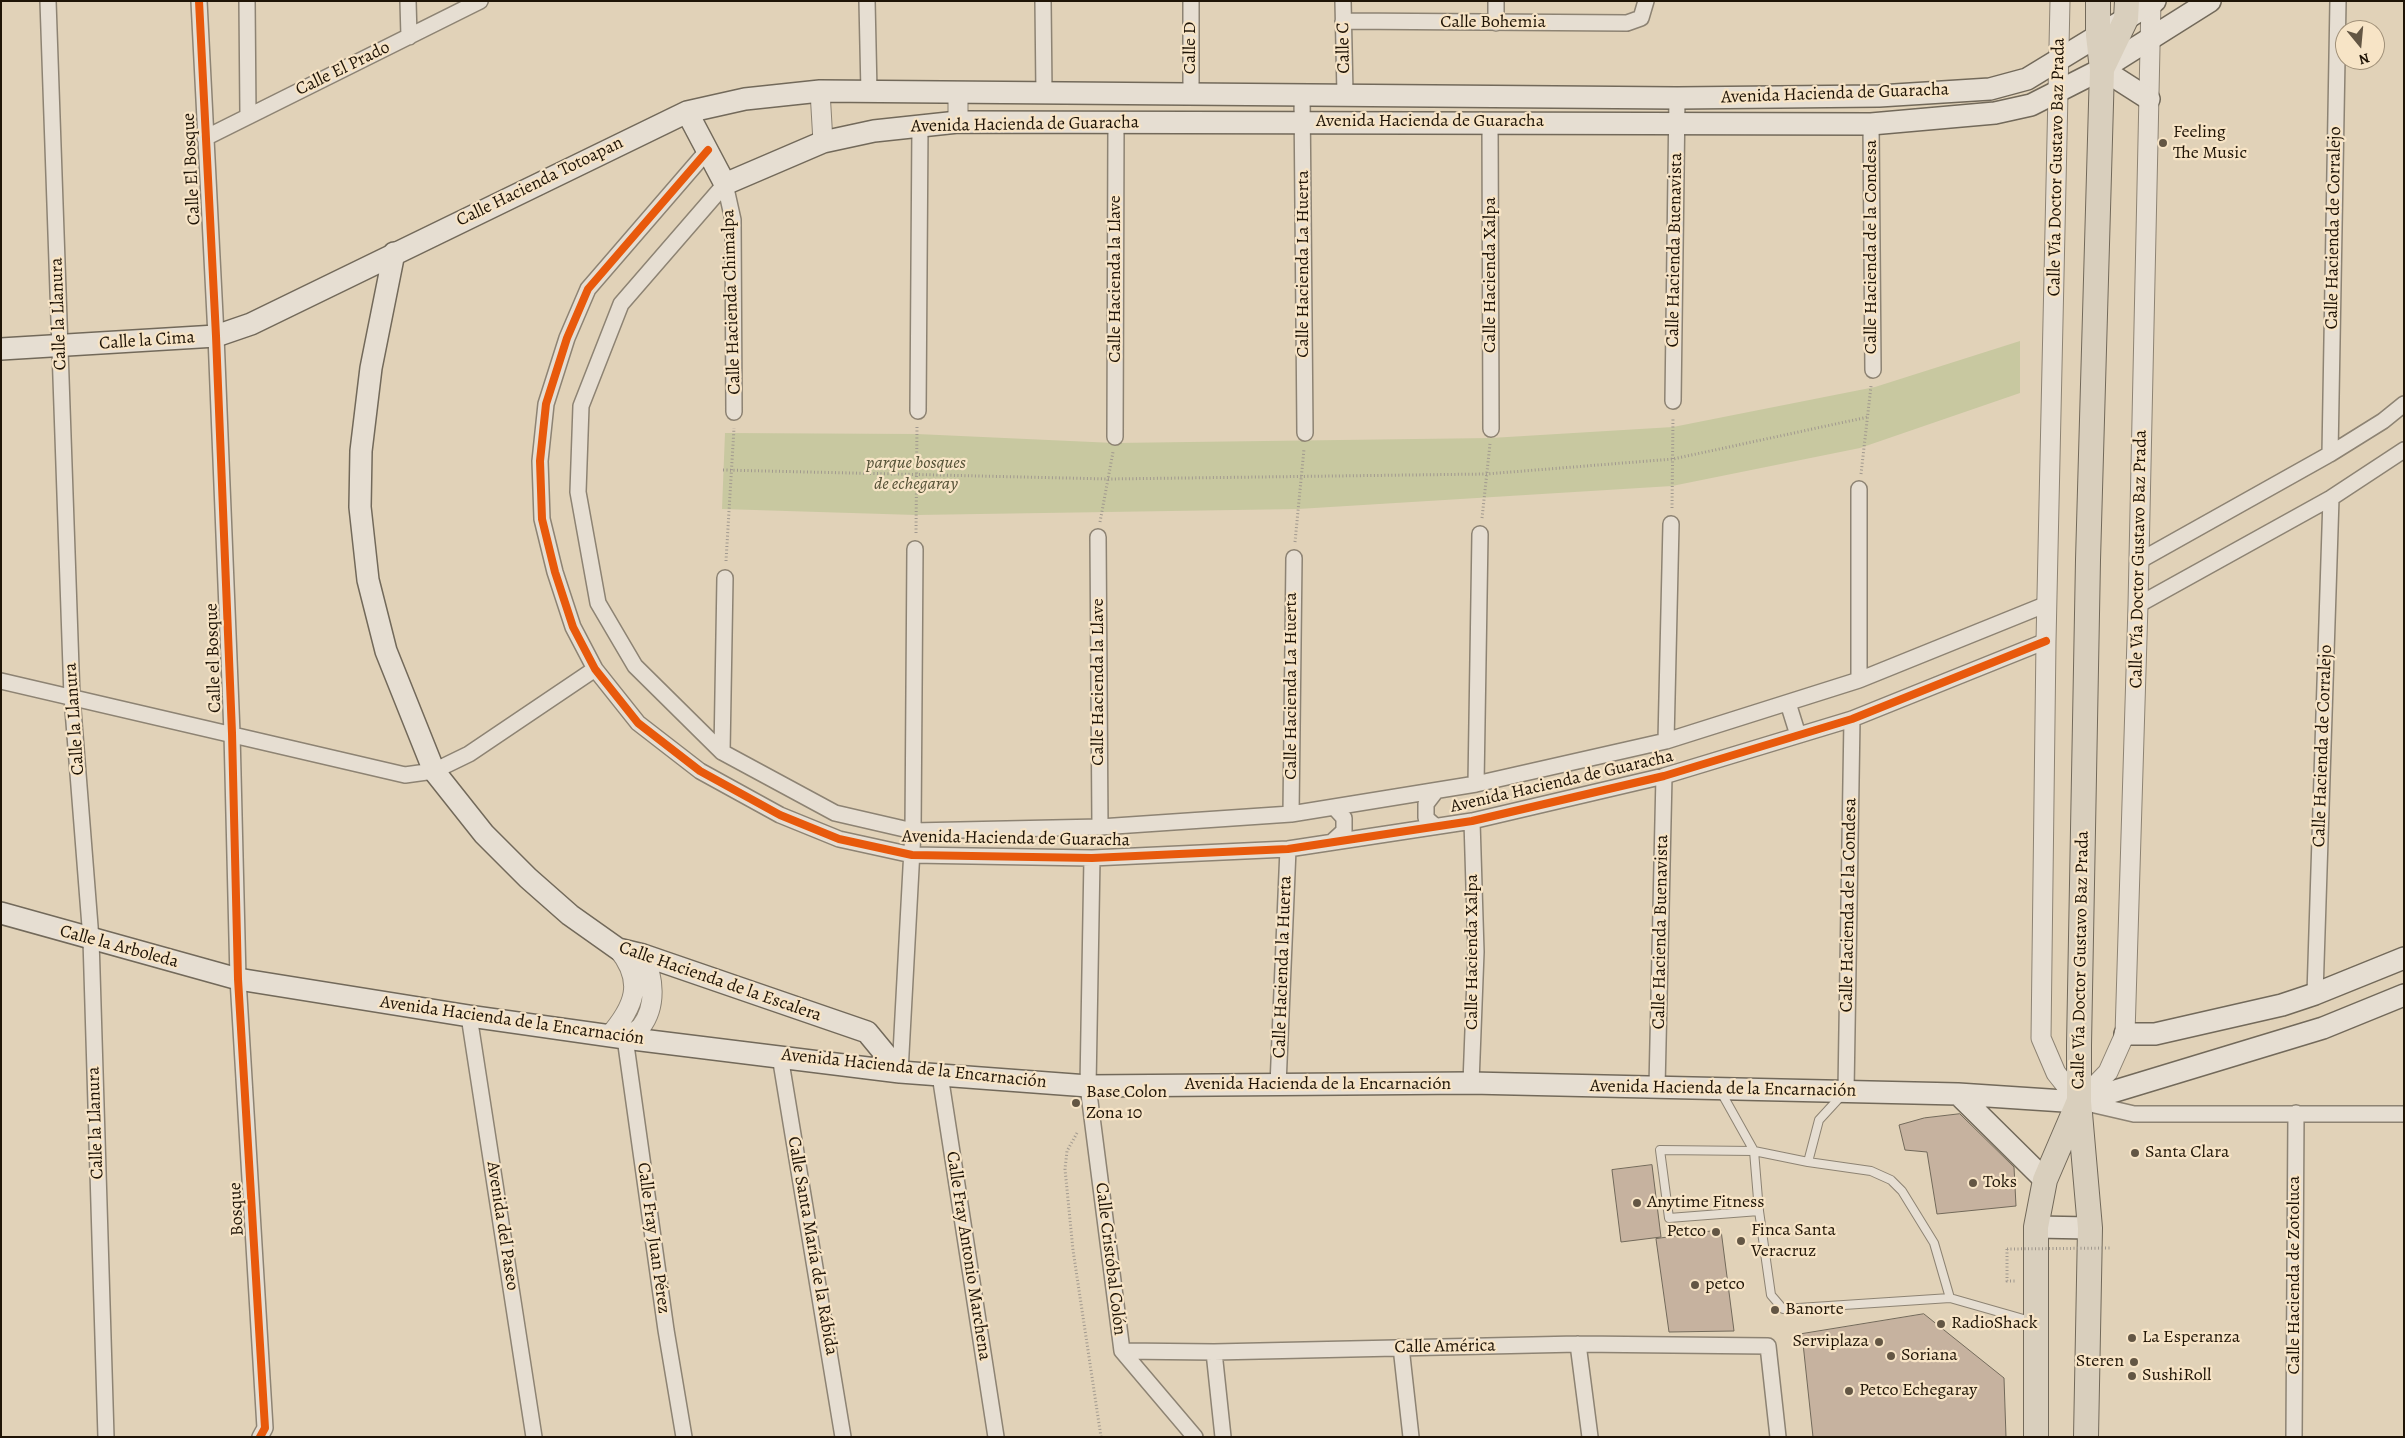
<!DOCTYPE html>
<meta charset="utf-8">
<style>
body{margin:0}
#map{position:relative;width:2405px;height:1438px;overflow:hidden;background:#e1d2b8;font-family:Alegreya,serif}
canvas{display:block}
.frame{position:absolute;inset:0;border:2px solid #1f1406;pointer-events:none}
.north{position:absolute;left:2335px;top:20px;width:50px;height:50px;box-sizing:border-box;background:#f7e4c6;border:1px solid #a19179;border-radius:50%;rotate:163deg;font-size:14px;font-weight:700;line-height:20px;text-align:center;color:#1f1406}
.north::after{content:'';display:block;margin:auto;width:18px;height:22px;background:#635644;clip-path:polygon(50% 0,100% 100%,50% 72%,0 100%)}
</style>
<div id="map">
<canvas width="2405" height="1438"></canvas>
<div class="frame"></div>
<div class="north">N</div>
</div>
<script>
const ctx = document.querySelector('canvas').getContext('2d');
ctx.lineJoin = 'round';
function fillPath(path, color) { ctx.fillStyle = color; ctx.fill(path, 'evenodd'); }
function trace(path, color, width, dash) { ctx.strokeStyle = color; ctx.lineWidth = width; ctx.lineCap = dash ? 'butt' : 'round'; ctx.setLineDash(dash || []); ctx.stroke(path); }
function write(font, color, halo, rows, align = 'center') {
  ctx.font = font + ' Alegreya,serif'; ctx.lineWidth = 4.5; ctx.setLineDash([]); ctx.textBaseline = 'middle'; ctx.strokeStyle = halo; ctx.fillStyle = color; for (const [text, x, y, turn = 0] of rows) {
    ctx.save(); ctx.translate(x, y); ctx.rotate((+turn || 0) * Math.PI / 180); ctx.textAlign = isNaN(turn) ? turn : align; if (halo) ctx.strokeText(text, 0, 0); ctx.fillText(text, 0, 0); ctx.restore();
  }
}
fillPath(new Path2D(`
 M2020,341V393L1860,448L1672,486L1298,509L916,515L722,509L725,433L917,434L1114,443L1491,438L1673,427L1875,387Z`), '#c8c8a0');
const building = new Path2D(`
 M1960,1114L2014,1167L2016,1206L1937,1214L1927,1152L1905,1150L1899,1125L1924,1118Z
 M1652,1165L1661,1237L1621,1242L1612,1170Z
 M1721,1230L1734,1331L1669,1332L1656,1239Z
 M1924,1314L2004,1378L2006,1437H1813L1802,1334Z`);
fillPath(building, '#c6b29f');
trace(building, '#72695a', 1);
const service = new Path2D(`
 M1721,1092L1754,1151L1759,1211L1771,1295L1783,1309L1950,1298L2034,1322
 M1808,1162L1819,1120L1842,1095
 M1759,1211L1669,1218L1660,1150L1754,1151L1808,1162L1871,1171L1891,1180L1902,1191L1934,1243L1950,1298`);
const minor = new Path2D(`
 M48,1L72,697L91,939L106,1437
 M199,1L216,336L232,733L238,979L265,1428L260,1437
 M247,1L248,115
 M408,1L409,37
 M867,1L869,92
 M1043,1L1044,93
 M1191,1V94
 M1343,1L1345,94
 M1496,1V23
 M1343,21L1627,23L1641,18L1646,1
 M1302,94L1305,433
 M1490,122L1491,429
 M1871,124L1873,370
 M205,138L480,1
 M708,150L588,289L567,338L546,404L540,461L542,519L555,572L573,627L595,669L638,723L700,771L780,815L839,839L912,855L1092,858L1288,849L1472,821L1664,776L1852,719L2046,641
 M725,184L621,304L581,406L578,492L598,603L635,666L722,752L835,813L913,831L1100,827L1291,814L1476,784L1666,741L1859,680L2047,604
 M725,184L733,220L734,412
 M1673,401L1677,98
 M918,411L920,125
 M1115,437L1116,122
 M2330,454L2338,1
 M1098,537L1100,827
 M2139,561L2330,454L2383,421L2404,404
 M2138,605L2331,498L2404,450
 M1859,680V489
 M1,681L405,775L434,771L469,754L595,669
 M1788,703L1798,735
 M1666,741L1671,524
 M722,752L725,578
 M1476,784L1480,534
 M1291,814L1294,558
 M1435,826L1426,818V804L1436,791
 M1332,842L1344,831V818L1334,807
 M1092,858L1088,1086L1122,1351L1195,1437
 M2315,994L2331,498
 M469,1016L534,1437
 M625,1038L666,1330L684,1437
 M780,1056L843,1437
 M900,1072L913,831L915,549
 M940,1075L996,1437
 M1471,1083L1476,952L1472,821
 M1278,1085L1288,849
 M1657,1087L1664,776
 M1846,1091L1852,719
 M2082,1102L2134,1114H2404
 M1578,1344L1590,1437
 M1401,1347L1411,1437
 M1122,1351L1214,1352L1578,1344L1768,1346L1778,1437
 M1214,1352L1223,1437
 M2294,1437L2296,1113`);
const tertiary = new Path2D(`
 M2060,1L2046,641L2041,1038L2056,1073L2079,1102L2108,1072L2125,1034L2138,605L2151,1
 M820,91L823,142
 M958,122V92
 M609,1036C634,1007 645,982 618,949
 M625,1038C630,1035 637,1031 641,1027C657,1006 654,977 643,955`);
const secondary = new Path2D(`
 M2102,69L2149,99
 M687,112L725,184L823,142L874,131L958,122L1871,124L1995,113L2031,105L2102,69L2210,1
 M394,253L371,368L361,451L360,507L368,580L386,651L434,771L484,834L528,878L570,915L618,949L643,955L867,1032L900,1072
 M1,349L216,336L251,324L687,112L745,99L820,91L1677,98L1879,96L1990,89L2027,79L2155,1
 M1,913L238,979L469,1016L625,1038L900,1072L1088,1086L1471,1083L1958,1094L2079,1102L2323,1028L2404,995
 M2125,1034H2155L2282,1005L2315,994L2404,958
 M1958,1094L2045,1180
 M2036,1227L2090,1228`);
const primary = new Path2D(`
 M2102,69L2126,19L2127,1
 M2036,1437V1227L2045,1180L2078,1103
 M2086,1437L2090,1228L2079,1102V1045L2088,560L2102,69L2098,35V1`);
trace(service, '#8d8373', 10);
trace(minor, '#8d8373', 18);
trace(tertiary, '#8d8373', 21);
trace(secondary, '#72695a', 24);
trace(primary, '#72695a', 26);
trace(new Path2D(`
 M723,470L1108,479L1486,474L1673,459L1868,417
 M1861,474L1871,386
 M1672,508L1673,417
 M1482,518L1490,444
 M1100,522L1113,452
 M916,533L917,426
 M1295,542L1304,449
 M726,561L734,428
 M1077,1133L1067,1151L1065,1169L1073,1250L1101,1437
 M2007,1249V1281H2016`), '#a0988e', 3, [1, 2.5]);
trace(service, '#e6ded2', 8);
trace(minor, '#e6ded2', 15);
trace(tertiary, '#e6ded2', 19);
trace(secondary, '#e6ded2', 21);
trace(primary, '#d9cfbd', 24);
trace(new Path2D(`
 M2007,1249L2112,1248`), '#a0988e', 3, [1, 2.5]);
trace(new Path2D(`
 M199,1L216,336L232,733L238,979L265,1428L260,1437
 M708,150L588,289L567,338L546,404L540,461L542,519L555,572L573,627L595,669L638,723L700,771L780,815L839,839L912,855L1092,858L1288,849L1472,821L1664,776L1852,719L2046,641`), '#e8590c', 8);
for (const [x, y, r, color] of [
 [2163,143,5,"#635644"],
 [1076,1103,5,"#635644"],
 [2135,1153,5,"#635644"],
 [1973,1183,5,"#635644"],
 [1637,1203,5,"#635644"],
 [1716,1232,5,"#635644"],
 [1741,1241,5,"#635644"],
 [1695,1285,5,"#635644"],
 [1775,1310,5,"#635644"],
 [1941,1324,5,"#635644"],
 [2132,1338,5,"#635644"],
 [1879,1342,5,"#635644"],
 [1891,1356,5,"#635644"],
 [2134,1362,5,"#635644"],
 [2132,1376,5,"#635644"],
 [1849,1391,5,"#635644"]
]) { const dot = new Path2D(); dot.arc(x, y, r, 0, 2 * Math.PI); ctx.fillStyle = color; ctx.fill(dot); trace(dot, '#f7e4c6', 2); }
write('18px', '#1f1406', '#f7e4c6', [
 ["Calle Bohemia",1493,23],
 ["Calle D",1191,48,-90],
 ["Calle C",1344,48,-91],
 ["Calle El Prado",343,69,-26],
 ["Avenida Hacienda de Guaracha",1835,94,-2],
 ["Avenida Hacienda de Guaracha",1430,122],
 ["Avenida Hacienda de Guaracha",1025,125,-1],
 ["Calle Vía Doctor Gustavo Baz Prada",2057,167,-89],
 ["Calle El Bosque",192,169,-93],
 ["Calle Hacienda Totoapan",540,182,-26],
 ["Calle Hacienda de Corralejo",2334,228,-89],
 ["Calle Hacienda de la Condesa",1872,247,-90],
 ["Calle Hacienda Buenavista",1675,250,-89],
 ["Calle Hacienda La Huerta",1304,264,-90],
 ["Calle Hacienda Xalpa",1491,275,-90],
 ["Calle Hacienda la Llave",1116,279,-90],
 ["Calle Hacienda Chimalpa",732,302,-92],
 ["Calle la Llanura",59,314,-92],
 ["Calle la Cima",147,341,-4],
 ["Calle Vía Doctor Gustavo Baz Prada",2139,559,-89],
 ["Calle el Bosque",214,658,-92],
 ["Calle Hacienda la Llave",1099,682,-90],
 ["Calle Hacienda La Huerta",1292,686,-90],
 ["Calle la Llanura",75,719,-94],
 ["Calle Hacienda de Corralejo",2323,746,-88],
 ["Avenida Hacienda de Guaracha",1562,782,-13],
 ["Avenida Hacienda de Guaracha",1016,839,1],
 ["Calle Hacienda de la Condesa",1849,905,-89],
 ["Calle Hacienda Buenavista",1661,932,-89],
 ["Calle la Arboleda",119,947,15],
 ["Calle Hacienda Xalpa",1473,952,-90],
 ["Calle Vía Doctor Gustavo Baz Prada",2081,960,-89],
 ["Calle Hacienda la Huerta",1283,967,-88],
 ["Calle Hacienda de la Escalera",720,982,19],
 ["Avenida Hacienda de la Encarnación",512,1021,8],
 ["Avenida Hacienda de la Encarnación",914,1069,6],
 ["Avenida Hacienda de la Encarnación",1318,1085],
 ["Avenida Hacienda de la Encarnación",1723,1089,1],
 ["Calle la Llanura",96,1123,-92],
 ["Bosque",237,1209,-93],
 ["Avenida del Paseo",502,1226,81],
 ["Calle Fray Juan Pérez",653,1238,82],
 ["Calle Santa María de la Rábida",812,1246,80],
 ["Calle Fray Antonio Marchena",968,1256,81],
 ["Calle Cristóbal Colón",1110,1259,83],
 ["Calle Hacienda de Zotoluca",2295,1275,-90],
 ["Calle América",1445,1347,-1]
]);
write('18px', '#1f1406', '#f7e4c6', [
 ["Feeling",2173,133],
 ["The Music",2173,154],
 ["Base Colon",1086,1093],
 ["Zona 10",1086,1114],
 ["Santa Clara",2145,1153],
 ["Toks",1983,1183],
 ["Anytime Fitness",1647,1203],
 ["Finca Santa",1751,1231],
 ["Veracruz",1751,1252],
 ["Petco",1706,1232,"right"],
 ["petco",1705,1285],
 ["Banorte",1785,1310],
 ["RadioShack",1951,1324],
 ["La Esperanza",2142,1338],
 ["Serviplaza",1869,1342,"right"],
 ["Soriana",1901,1356],
 ["Steren",2124,1362,"right"],
 ["SushiRoll",2142,1376],
 ["Petco Echegaray",1859,1391]
], 'left');
write('italic 18px', '#535035', '#f7e4c6', [
 ["parque bosques",916,464],
 ["de echegaray",916,485]
]);
</script>
